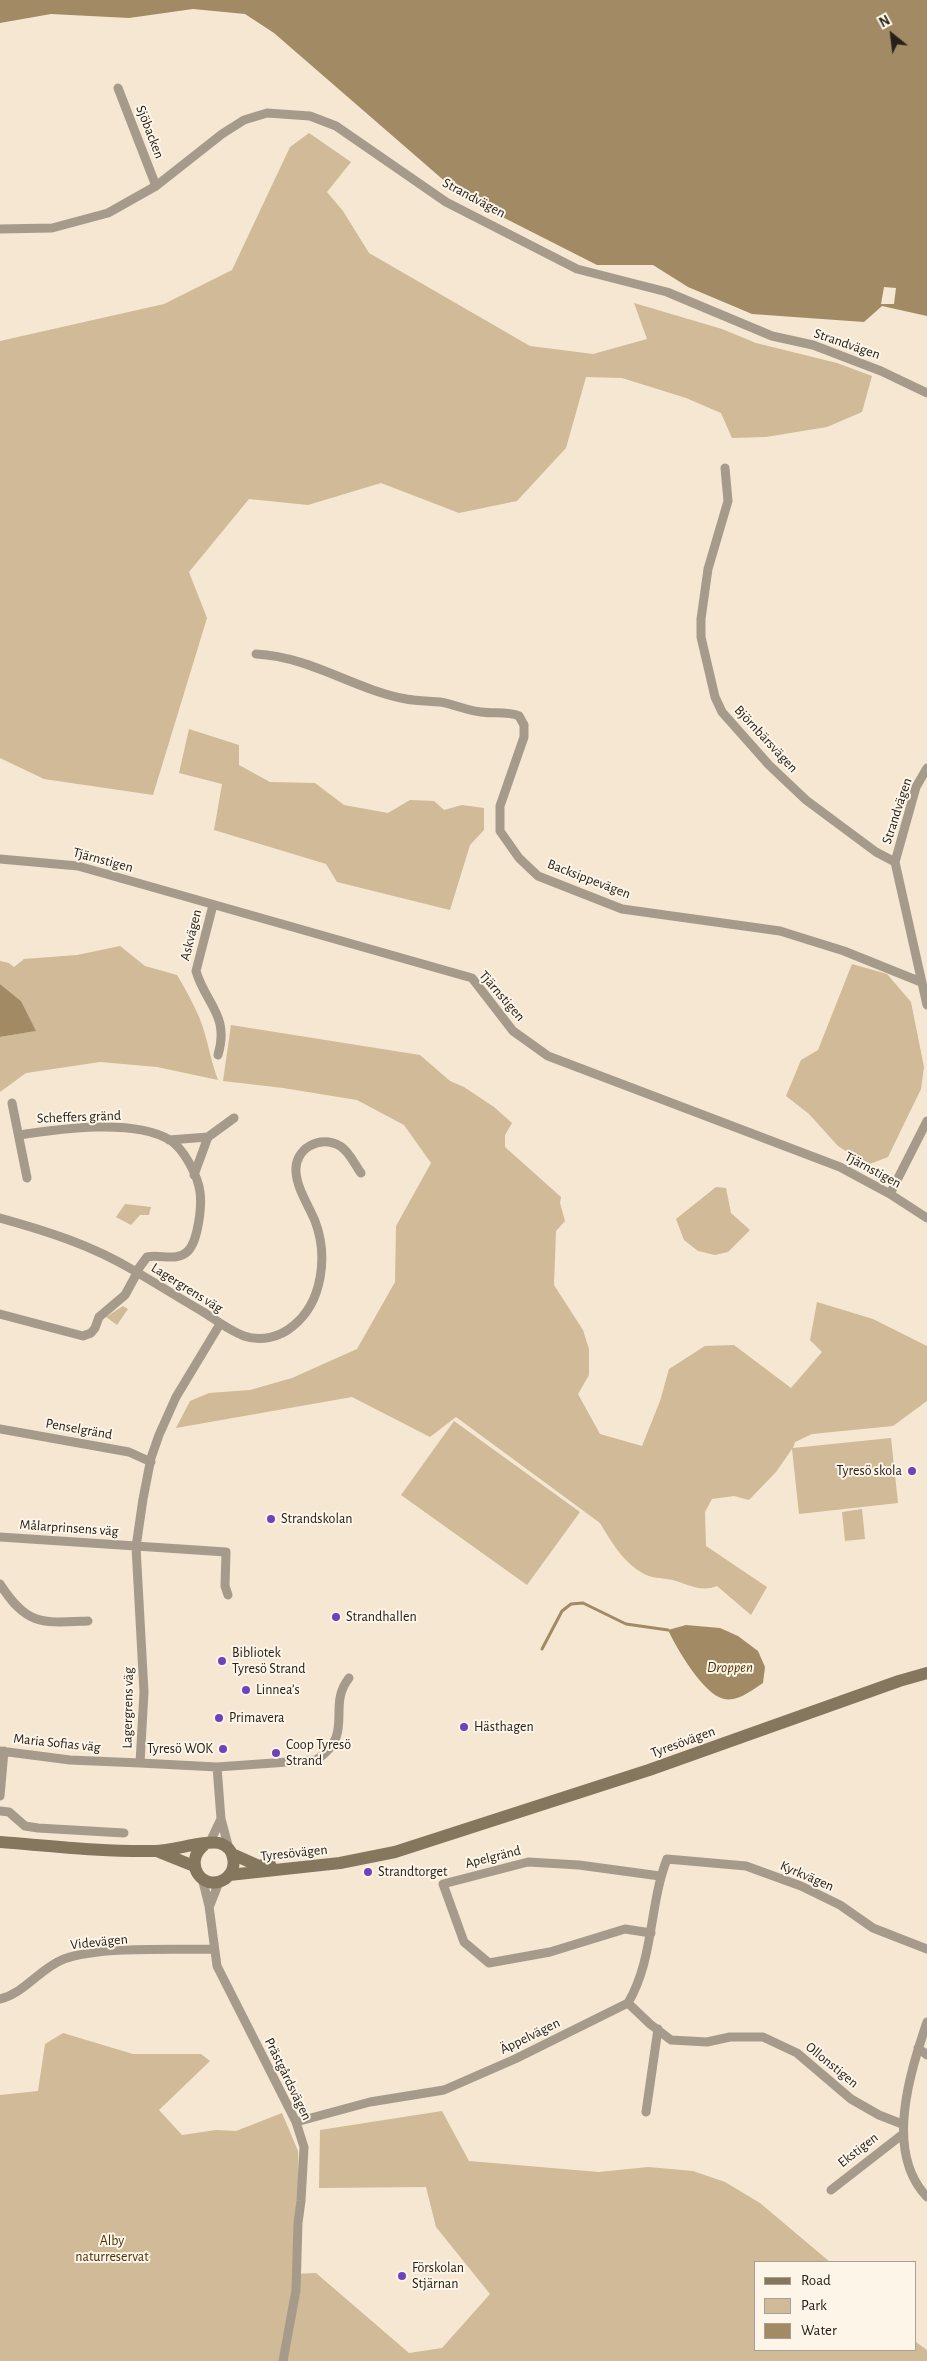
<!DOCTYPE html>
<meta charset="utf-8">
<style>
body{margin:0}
#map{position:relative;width:927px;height:2361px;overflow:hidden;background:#f5e7d2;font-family:"Alegreya Sans",sans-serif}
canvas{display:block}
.legend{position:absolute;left:754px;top:2261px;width:162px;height:90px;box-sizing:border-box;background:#fef5e9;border:1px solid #a7a095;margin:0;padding:6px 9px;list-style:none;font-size:15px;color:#252018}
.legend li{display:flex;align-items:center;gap:10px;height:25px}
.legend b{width:25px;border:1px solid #a7a095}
.north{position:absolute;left:867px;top:10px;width:50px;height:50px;-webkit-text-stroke:4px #fef5e9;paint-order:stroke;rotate:331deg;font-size:14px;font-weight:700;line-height:20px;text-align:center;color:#252018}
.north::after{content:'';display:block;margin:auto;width:18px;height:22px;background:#252018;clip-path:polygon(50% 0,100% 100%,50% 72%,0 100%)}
</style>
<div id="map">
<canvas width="927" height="2361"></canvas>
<ul class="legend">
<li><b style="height:6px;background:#85765e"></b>Road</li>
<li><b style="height:14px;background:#d0ba97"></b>Park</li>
<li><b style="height:14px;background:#a28a65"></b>Water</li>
</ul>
<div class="north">N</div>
</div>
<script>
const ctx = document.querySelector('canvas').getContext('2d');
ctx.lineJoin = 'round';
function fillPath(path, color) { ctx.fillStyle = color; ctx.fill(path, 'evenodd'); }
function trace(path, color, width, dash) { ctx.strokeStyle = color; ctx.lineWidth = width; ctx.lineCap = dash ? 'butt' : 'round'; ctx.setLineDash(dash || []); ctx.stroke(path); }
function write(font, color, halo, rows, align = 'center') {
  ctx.font = font + ' "Alegreya Sans",sans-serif'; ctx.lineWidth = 4; ctx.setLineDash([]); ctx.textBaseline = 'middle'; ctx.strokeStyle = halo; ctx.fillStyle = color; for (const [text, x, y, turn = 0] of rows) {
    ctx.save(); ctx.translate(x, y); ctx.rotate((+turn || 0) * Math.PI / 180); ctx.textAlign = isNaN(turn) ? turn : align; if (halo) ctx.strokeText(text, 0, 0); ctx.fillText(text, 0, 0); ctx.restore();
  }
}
fillPath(new Path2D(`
 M309,133L351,162L327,192L343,211L369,253L530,346L593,354L647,339L634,303L722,329L756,343L837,363L872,376L862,412L827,427L766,437L732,438L721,413L686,398L622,378L586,377L566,448L517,501L459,513L381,483L308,505L249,499L189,572L207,618L153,795L44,779L0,758V341L164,304L232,270L290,147Z
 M189,729L239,745V765L270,782L315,783L344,805L388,813L410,800L434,801L444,810L462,805L484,808V830L470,845L450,910L337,882L326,864L214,830L222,784L179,773Z
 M120,946L145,966L177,975C186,990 200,1015 204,1031C209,1048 212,1064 218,1080L157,1067L100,1062L26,1073L0,1092V1037L35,1031L21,1001L0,984V961L9,963L14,967L24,959L77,955Z
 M852,964L887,974L911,1002L924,1067L921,1089L888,1157L867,1165L838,1146L809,1114L786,1096L801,1060L818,1050Z
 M231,1025L420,1055L450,1081L464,1087L494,1107L512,1123L505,1135V1147L561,1197L560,1203L565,1221L556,1231L554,1285L583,1330L589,1349V1375L578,1394L600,1434L642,1446L660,1401L669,1369L705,1346L734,1345L791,1388L822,1352L810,1340L817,1302L873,1319L927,1346V1401L893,1426L812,1434L795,1442L793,1448L891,1438L898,1503L799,1514L792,1449L776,1472L749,1500L734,1496L712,1499L705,1512L706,1546L767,1587L751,1615L717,1586C701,1592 692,1586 676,1581C668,1578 658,1579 649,1576C626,1567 612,1543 600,1523L456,1417L430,1437L352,1397L176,1428L190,1401L209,1393L250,1390L292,1378L357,1349L395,1282L396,1226L431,1163L404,1125L357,1100L283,1088L223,1081Z
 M716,1187L726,1188L731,1213L750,1230L728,1252L715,1255L698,1251L684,1240L676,1219Z
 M125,1204L151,1207L149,1215H140L131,1225L116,1217Z
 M123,1306L128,1309L117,1325L106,1317Z
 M454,1421L580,1512L527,1585L401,1495Z
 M862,1509L865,1539L845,1541L842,1512Z
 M63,2033L133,2054H201L210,2061L159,2110L182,2135L216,2130L236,2131L282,2113L298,2151L299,2183L294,2274L316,2273L409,2353L442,2348L490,2294L436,2227L426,2187L319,2188L320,2130L442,2111L469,2161L599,2172L648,2167L693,2171L725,2182L760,2203L830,2262H756V2350H916V2342L927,2350V2361H0V2095L38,2091L45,2044Z`), '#d0ba97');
fillPath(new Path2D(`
 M0,0H927V316L882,306L864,322L752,314L688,287L653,265H597L463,197L274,33L245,14L193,9L129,18L51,14L0,23Z
 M0,984L21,1001L36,1031L0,1037Z
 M686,1625L720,1628L738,1636L758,1651L765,1667L763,1683C752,1690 738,1702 724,1699C703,1694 677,1649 668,1630Z`), '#a28a65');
fillPath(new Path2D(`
 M884,287L896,288L894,304H881Z`), '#f5e7d2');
trace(new Path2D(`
 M542,1649L562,1611L571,1604L583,1603L626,1624L668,1630`), '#a28a65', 3);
trace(new Path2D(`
 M118,88L156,186
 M0,229L52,228L108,213L156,186L222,134L244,120L267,113L310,116L336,126L446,202L577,269L667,292L772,336L813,345L881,371L927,393
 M725,468L728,501L708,569L701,619V637L715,697L722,712L769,765L806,800L876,852L895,862
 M256,654C312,657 353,689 406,699C417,701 429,701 440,702C454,704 467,711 481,712C494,714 507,711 519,716L524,725V737L500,806V831L519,858L538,876L622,909L780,931L844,951L921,982
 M927,768L916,787L895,862L927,1005
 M0,859L78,866L472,978L513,1031L548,1056L840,1167L890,1194L927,1218
 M213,905L196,971C205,1003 230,1015 218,1055
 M12,1103L27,1178
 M19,1135C59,1129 134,1118 170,1140C184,1149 198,1176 200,1192C202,1206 198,1241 188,1251C177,1262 161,1254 147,1257L136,1272
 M169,1140L208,1137L234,1118
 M194,1175L208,1137
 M890,1194L927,1121
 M0,1218C47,1231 91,1245 133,1270C157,1284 181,1299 205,1313C217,1321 230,1331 244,1336C261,1342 280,1337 293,1326C323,1302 328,1255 315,1221C309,1206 297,1189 296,1172C294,1149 320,1134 340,1146C349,1151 355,1165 361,1173
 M0,1314L83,1336L91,1333L95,1328L99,1317L125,1295L137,1273
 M220,1324L176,1397L159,1435L151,1458L143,1499L136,1547L144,1692L140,1763L217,1767L316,1760C356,1734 326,1707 349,1678
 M0,1429L129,1452L151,1462
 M0,1537L226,1552L225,1586L228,1595
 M0,1584C27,1626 41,1623 88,1621
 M0,1751L70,1760L140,1763
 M217,1767L221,1819L229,1849
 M0,1796L4,1751
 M0,1811L9,1812L25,1826L38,1828L124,1833
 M210,1842L221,1819
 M202,1878L209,1906L217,1966L296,2122L304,2147L301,2201L298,2223L296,2290L283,2361
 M210,1905L219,1882
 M651,1933L625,1929L550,1952L489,1963L464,1942L443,1884L528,1862L579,1865L660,1876
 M0,1999C25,1993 40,1968 64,1959C100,1946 173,1950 213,1949
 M628,2003L650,2024L671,2040L707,2042L730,2037H763L797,2053L851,2099L879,2115L902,2124
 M927,2022C910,2073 884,2152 927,2197
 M918,2048L927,2055
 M646,2112L658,2029
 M296,2122L370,2102L444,2090L515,2059L628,2003C654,1959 649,1905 667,1859L746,1866L801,1886L840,1905L873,1928L927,1949
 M831,2190L903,2134`), '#a69b8b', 9);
trace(new Path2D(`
 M0,1842C51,1846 104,1852 155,1851C172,1851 205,1840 219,1843C235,1847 239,1869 225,1879C203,1893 182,1863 204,1845
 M159,1852L194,1866
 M232,1854L259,1866L270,1864
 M229,1875L340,1863L395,1852L649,1770L899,1681L927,1673`), '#85765e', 12);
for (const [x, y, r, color] of [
 [912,1471,5,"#6d42ba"],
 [271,1519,5,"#6d42ba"],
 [336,1617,5,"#6d42ba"],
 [222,1661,5,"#6d42ba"],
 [246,1690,5,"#6d42ba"],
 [219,1718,5,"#6d42ba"],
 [464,1727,5,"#6d42ba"],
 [223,1749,5,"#6d42ba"],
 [276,1753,5,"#6d42ba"],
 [368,1872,5,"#6d42ba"],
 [402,2276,5,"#6d42ba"]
]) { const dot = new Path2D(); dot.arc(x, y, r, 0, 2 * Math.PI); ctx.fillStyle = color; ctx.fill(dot); trace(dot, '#fef5e9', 2); }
write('14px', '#252018', '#fef5e9', [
 ["Sjöbacken",150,132,69],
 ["Strandvägen",474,198,28],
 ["Strandvägen",847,344,19],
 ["Björnbärsvägen",766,739,47],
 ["Strandvägen",897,811,-72],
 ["Tjärnstigen",103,860,15],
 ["Backsippevägen",589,879,21],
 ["Askvägen",191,935,-76],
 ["Tjärnstigen",502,996,49],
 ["Scheffers gränd",79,1117,-2],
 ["Tjärnstigen",873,1170,28],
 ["Lagergrens väg",187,1288,32],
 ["Penselgränd",79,1429,10],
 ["Målarprinsens väg",69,1528,4],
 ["Lagergrens väg",128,1708,-89],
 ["Tyresövägen",683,1742,-20],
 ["Maria Sofias väg",57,1743,6],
 ["Tyresövägen",294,1853,-6],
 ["Apelgränd",493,1857,-14],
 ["Kyrkvägen",807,1876,23],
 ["Videvägen",99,1942,-6],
 ["Äppelvägen",530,2036,-26],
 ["Ollonstigen",832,2065,39],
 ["Prästgårdsvägen",288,2079,64],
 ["Ekstigen",858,2150,-38]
]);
write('14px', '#252018', '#fef5e9', [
 ["Tyresö skola",902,1471,"right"],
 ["Strandskolan",281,1519],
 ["Strandhallen",346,1617],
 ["Bibliotek",232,1653],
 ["Tyresö Strand",232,1669],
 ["Linnea’s",256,1690],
 ["Primavera",229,1718],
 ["Hästhagen",474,1727],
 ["Coop Tyresö",286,1745],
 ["Strand",286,1761],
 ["Tyresö WOK",213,1749,"right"],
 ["Strandtorget",378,1872],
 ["Förskolan",412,2268],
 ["Stjärnan",412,2284]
], 'left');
write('14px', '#4a3100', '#fef5e9', [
 ["Alby",112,2241],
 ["naturreservat",112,2257]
]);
write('italic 15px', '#4e3502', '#fef5e9', [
 ["Droppen",730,1667]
]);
</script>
